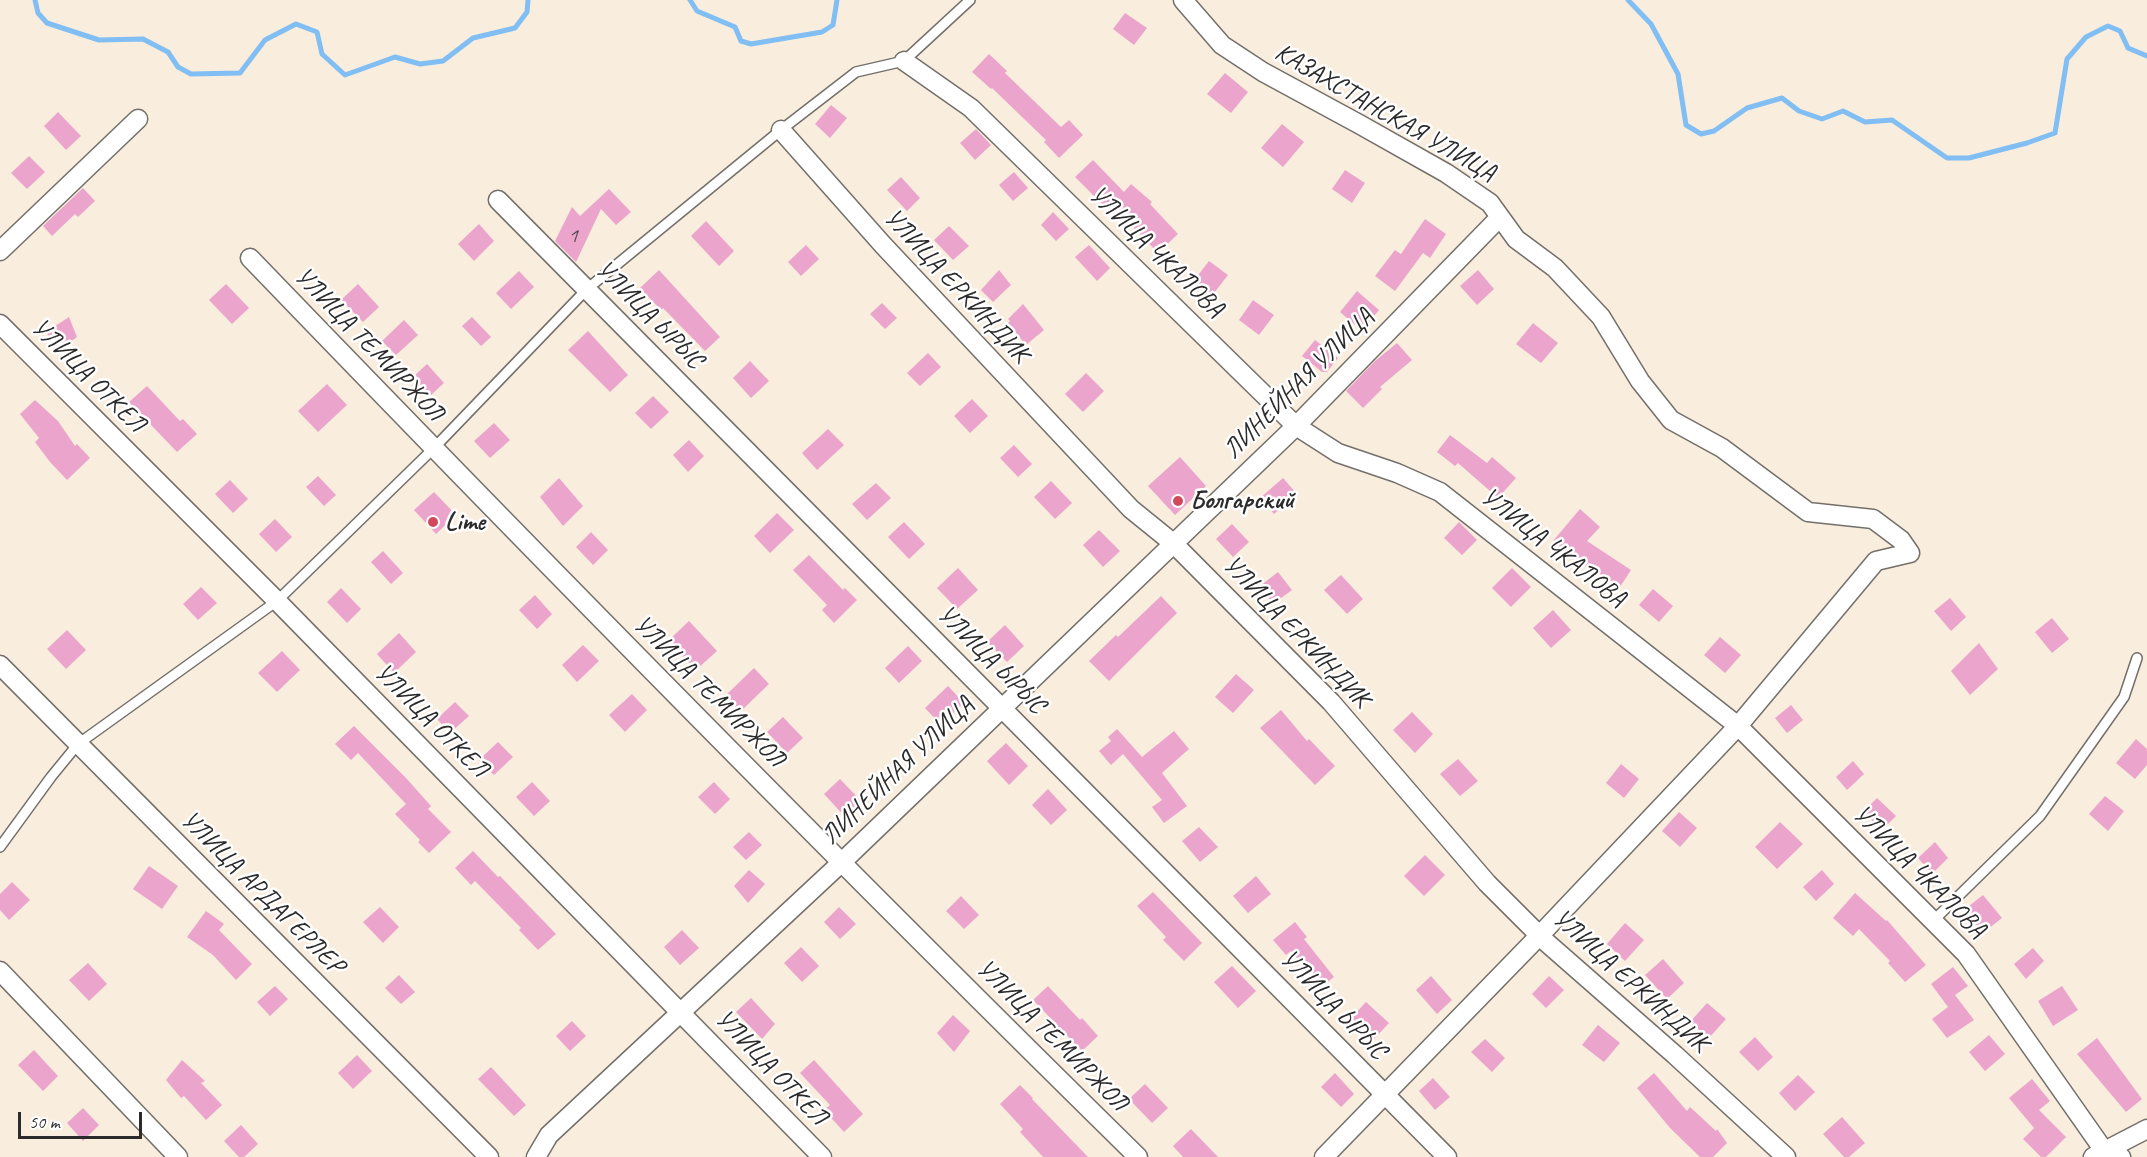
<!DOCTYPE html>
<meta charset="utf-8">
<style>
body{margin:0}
#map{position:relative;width:2147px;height:1157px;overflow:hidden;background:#f9edde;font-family:Caveat,sans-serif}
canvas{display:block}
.scale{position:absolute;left:18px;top:1112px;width:124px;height:27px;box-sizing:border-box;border:3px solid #2b2b2b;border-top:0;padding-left:8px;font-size:18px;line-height:21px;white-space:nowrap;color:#2b2b2b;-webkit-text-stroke:4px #fff;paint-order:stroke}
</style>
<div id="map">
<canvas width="2147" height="1157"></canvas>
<div class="scale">50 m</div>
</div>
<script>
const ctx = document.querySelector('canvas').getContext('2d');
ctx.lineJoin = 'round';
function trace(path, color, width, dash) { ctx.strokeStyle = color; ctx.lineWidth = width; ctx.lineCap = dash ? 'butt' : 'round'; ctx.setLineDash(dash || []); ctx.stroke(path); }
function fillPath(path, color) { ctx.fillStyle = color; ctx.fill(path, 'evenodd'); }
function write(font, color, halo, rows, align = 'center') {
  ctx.font = font + ' Caveat,sans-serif'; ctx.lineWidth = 5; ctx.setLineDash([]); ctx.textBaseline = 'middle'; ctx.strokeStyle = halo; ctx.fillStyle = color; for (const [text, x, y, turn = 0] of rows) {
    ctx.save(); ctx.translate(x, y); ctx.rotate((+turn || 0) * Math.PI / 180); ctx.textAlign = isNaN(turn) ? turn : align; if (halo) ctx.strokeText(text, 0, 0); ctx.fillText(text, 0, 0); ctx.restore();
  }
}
trace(new Path2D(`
 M35,0L38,13L47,23L99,40L143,39L168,52L178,67L191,74L240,73L265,40L296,24L317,32L322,54L345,75L395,57L420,64L443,61L473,38L515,28L527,12L528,0
 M690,0L697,11L735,27L741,41L751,44L822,32L833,25L837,0
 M1628,0L1651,24L1678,74L1686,125L1701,134L1714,131L1747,108L1782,98L1799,111L1822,119L1843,111L1865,122L1892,120L1947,158H1969L2027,143L2055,133L2067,59L2086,37L2108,26L2120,31L2128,48L2147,56`), '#80bef3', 5);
fillPath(new Path2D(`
 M1125,13L1147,28L1134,45L1113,29Z
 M989,54L1007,71L1005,73L1061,127L1069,120L1083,135L1059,158L1044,142L1046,140L992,88L991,89L972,72Z
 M1225,73L1248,92L1231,113L1207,94Z
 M831,105L847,118L830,138L815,124Z
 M58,112L81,136L66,150L44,126Z
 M1282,124L1304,142L1283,167L1261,148Z
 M976,129L991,145L975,160L960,143Z
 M29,156L45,172L27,189L11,173Z
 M1093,160L1124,192L1131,184L1152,202L1150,204L1178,234L1158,253L1132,226L1130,228L1104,206L1075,177Z
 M1345,170L1365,183L1352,203L1332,189Z
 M1014,172L1028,188L1013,201L999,185Z
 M901,177L920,198L907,211L887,190Z
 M83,188L95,201L78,217L75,214L52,236L43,226Z
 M609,189L631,212L616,225L601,209L576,262L555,241L572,207L580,216Z
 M1053,212L1069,229L1056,241L1041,225Z
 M1425,219L1446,234L1430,258L1423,253L1395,291L1375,276L1395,250L1401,254Z
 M706,221L734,251L719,266L691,236Z
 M479,224L494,241L474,261L458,244Z
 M949,226L969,246L953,260L934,240Z
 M806,245L819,259L801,276L788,262Z
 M1089,245L1110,268L1097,281L1075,257Z
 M1209,261L1228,275L1211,297L1192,283Z
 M659,270L720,337L705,351L663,308L661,310L640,288Z
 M999,270L1011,285L993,302L981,290Z
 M1478,270L1494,289L1477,305L1460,286Z
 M519,271L534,287L511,309L496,293Z
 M226,284L249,308L232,324L209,300Z
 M358,284L379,307L363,322L341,300Z
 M1357,291L1379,310L1362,331L1340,312Z
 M1253,300L1274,315L1259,335L1239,320Z
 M882,303L897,318L885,329L870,314Z
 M1023,304L1044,330L1026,345L1008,323L1010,321L1008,319Z
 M69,317L77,337L58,351L46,332Z
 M472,317L491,337L481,346L462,326Z
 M404,320L418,335L396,355L382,341Z
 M1533,323L1558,343L1541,363L1516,344Z
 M588,331L628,375L610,392L568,350Z
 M1315,340L1338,358L1327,372H1322L1302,356Z
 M1397,343L1412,360L1380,387L1382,389L1363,408L1346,391L1375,361Z
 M928,353L941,367L920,386L907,373Z
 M750,361L769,381L751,398L733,378Z
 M427,364L444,383L431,395L413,377Z
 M1086,373L1104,391L1083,412L1065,394Z
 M327,384L347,405L318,432L298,411Z
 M147,386L180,421L183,419L197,434L177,452L129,402Z
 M653,396L669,412L651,429L635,413Z
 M972,399L988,416L970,433L954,416Z
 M35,400L58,421L75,446L77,444L90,458L67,480L50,462L35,442L39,438L20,414Z
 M494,423L510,440L490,458L474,441Z
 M828,429L844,445L817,470L802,453Z
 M1450,435L1487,463L1492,457L1516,478L1498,498L1458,463L1455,466L1437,452Z
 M689,440L704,456L688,472L673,455Z
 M1014,445L1032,464L1018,477L1000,458Z
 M1180,457L1206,486L1175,515L1148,486Z
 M318,476L336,495L324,506L306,487Z
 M559,478L583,506L563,526L540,497Z
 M1283,478L1297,494L1274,514L1260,498Z
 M230,480L248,499L233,513L215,494Z
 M1051,481L1072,503L1055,519L1034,497Z
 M876,483L891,498L867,520L852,504Z
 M434,492L456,515L436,534L414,510Z
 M1580,509L1600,527L1587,541L1631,570L1620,587L1573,558L1553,541Z
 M777,513L794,530L770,553L754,536Z
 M275,519L292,537L276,552L259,534Z
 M904,522L925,544L909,559L888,537Z
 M1459,522L1477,540L1462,555L1444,538Z
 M1232,524L1249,542L1233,557L1216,539Z
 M1099,530L1120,551L1103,567L1083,545Z
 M591,532L608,550L593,565L576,547Z
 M383,551L403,573L391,584L371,562Z
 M809,555L843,590L845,588L857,600L834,623L822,610L827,605L793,570Z
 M958,568L978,590L957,609L937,588Z
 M1512,568L1531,587L1511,607L1492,588Z
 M1278,572L1292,590L1273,604L1260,586Z
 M1341,575L1363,599L1347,614L1324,590Z
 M201,587L217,603L198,620L183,604Z
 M341,588L361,609L347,623L327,602Z
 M1653,589L1673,606L1659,622L1639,605Z
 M535,595L552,614L537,629L519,610Z
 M1161,596L1177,613L1109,681L1089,661L1116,635L1118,637Z
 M1950,598L1966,617L1951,631L1934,611Z
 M1553,610L1571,630L1551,648L1533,628Z
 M2052,618L2069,639L2052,653L2035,632Z
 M689,621L717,651L696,670L668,641Z
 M1005,625L1024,646L1007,662L987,642Z
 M67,630L86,650L66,669L47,649Z
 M399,633L416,652L394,673L377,654Z
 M1720,637L1741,655L1725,673L1704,655Z
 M1979,643L1998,669L1970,695L1951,671Z
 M583,645L599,661L577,682L562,665Z
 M908,646L922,661L899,683L885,668Z
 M282,651L300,670L277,692L258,673Z
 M754,668L769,684L740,712L725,696Z
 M1236,674L1254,690L1233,713L1215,697Z
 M948,686L964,703L941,725L925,708Z
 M632,694L647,710L625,732L609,715Z
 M455,702L469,716L450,733L437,719Z
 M1791,705L1803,720L1787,733L1775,718Z
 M1281,710L1307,741L1309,739L1335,766L1315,785L1260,728Z
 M1412,712L1433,734L1415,753L1393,730Z
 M783,717L803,738L787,753L767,732Z
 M354,726L406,778L431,806L428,809L451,832L429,853L418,842L420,840L395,814L406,804L358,753L351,760L335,744Z
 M1117,729L1142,757L1174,731L1189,749L1162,773L1187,806L1164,823L1152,807L1162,800L1123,754L1111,765L1099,751L1111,741L1108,737Z
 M2136,739L2147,749V765L2135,779L2116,763Z
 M498,742L513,757L494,775L479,760Z
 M1006,743L1028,766L1009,785L987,761Z
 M1458,759L1478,781L1460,796L1440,774Z
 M1853,761L1864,774L1847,790L1836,777Z
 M1621,764L1639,779L1624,798L1606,783Z
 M840,779L863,803L847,819L824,794Z
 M532,782L550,801L534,816L516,797Z
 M714,782L730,799L715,814L698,797Z
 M1048,789L1067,810L1051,825L1032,805Z
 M2105,796L2124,811L2108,831L2089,814Z
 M1877,798L1896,816L1882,830L1863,812Z
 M1679,812L1697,828L1680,847L1662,831Z
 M1780,822L1803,844L1777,869L1755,847Z
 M1199,827L1218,847L1200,862L1182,841Z
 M749,832L762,845L746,860L733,847Z
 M1935,842L1948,858L1932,874L1918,858Z
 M473,851L498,877L500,876L556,934L538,950L519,930L521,928L475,881L471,885L455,868Z
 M1425,855L1445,875L1424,896L1404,876Z
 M149,866L178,886L162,909L133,889Z
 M749,870L765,884L748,903L734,886Z
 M1822,870L1834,884L1816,901L1803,887Z
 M1256,876L1271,894L1248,913L1233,896Z
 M12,882L30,900L9,920L0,910V894Z
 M1153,892L1202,943L1184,961L1163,940L1166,937L1137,906Z
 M1855,893L1886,921L1887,920L1926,965L1905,982L1888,963L1890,961L1859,929L1853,936L1833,918Z
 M1983,895L2002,918L1983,933L1964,910Z
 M961,896L979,915L964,929L946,911Z
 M380,907L399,927L383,943L363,922Z
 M839,907L856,924L840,939L824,922Z
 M206,911L224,924L219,930L252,964L236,980L213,955L187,937Z
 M1295,922L1307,937L1304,939L1334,977L1321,987L1291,951L1286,955L1273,940Z
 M1625,923L1644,940L1625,961L1607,944Z
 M682,930L699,948L680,965L664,947Z
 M801,947L819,966L802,982L784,963Z
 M2033,948L2044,961L2026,979L2014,964Z
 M1663,959L1684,983L1667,999L1645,975Z
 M88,963L107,984L89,1001L69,980Z
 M1232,966L1256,991L1238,1008L1214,982Z
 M1953,967L1968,986L1955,995L1974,1020L1947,1038L1932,1019L1948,1007L1931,984Z
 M399,975L415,992L401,1004L385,988Z
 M1431,976L1452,1000L1437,1014L1416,990Z
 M1549,976L1564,990L1546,1008L1532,994Z
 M275,986L288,999L270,1016L257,1002Z
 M1048,986L1080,1020L1082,1018L1098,1036L1082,1051L1033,1000Z
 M2062,986L2078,1010L2053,1026L2038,1001Z
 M751,998L775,1024L762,1039L736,1012Z
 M1366,1002L1389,1023L1374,1039L1351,1018Z
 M1707,1003L1726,1019L1709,1038L1690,1022Z
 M953,1015L970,1031L954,1052L937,1033Z
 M572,1021L586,1036L570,1051L556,1036Z
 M1598,1025L1620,1043L1604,1062L1582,1045Z
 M1989,1035L2005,1054L1985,1071L1969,1052Z
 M1755,1037L1773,1057L1758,1071L1739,1052Z
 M2097,1038L2142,1099L2126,1112L2077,1054Z
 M1485,1039L1505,1058L1492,1072L1471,1052Z
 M34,1050L58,1076L43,1091L18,1065Z
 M357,1055L372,1071L353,1089L338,1073Z
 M182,1060L205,1081L201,1083L222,1105L206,1120L184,1096L181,1098L166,1080Z
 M814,1060L863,1114L844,1132L824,1110L830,1105L800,1073Z
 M491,1067L526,1105L514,1116L478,1079Z
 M1335,1073L1354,1094L1341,1107L1321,1087Z
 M1654,1073L1687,1111L1690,1107L1716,1131L1717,1129L1727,1143L1713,1157H1700L1670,1128L1637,1088Z
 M1798,1075L1815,1092L1795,1111L1779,1093Z
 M1433,1078L1450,1097L1435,1110L1419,1091Z
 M2032,1079L2050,1101L2039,1110L2066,1137L2046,1157H2041L2023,1139L2034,1128L2009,1098Z
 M1145,1084L1168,1108L1152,1123L1129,1099Z
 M1020,1085L1033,1098L1032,1099L1088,1157H1043L1020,1132L1023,1129L1000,1104Z
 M83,1108L99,1125L83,1141L67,1123Z
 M1842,1117L1865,1143L1849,1157H1844L1823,1134Z
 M241,1125L258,1144L244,1157H239L224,1141Z
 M1191,1129L1218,1157H1183L1173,1146Z`), '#eba5cc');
const service = new Path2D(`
 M0,847L51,777L78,744L277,601L434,448L587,289L781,130L856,72L904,61L970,0
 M1933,921L2040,816L2124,697L2137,658`);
const minor = new Path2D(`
 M1183,0L1222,45L1263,72L1359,124L1446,173L1490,203L1516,239L1555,268L1601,317L1640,381L1671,420L1722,448L1808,512L1873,519L1901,540L1910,553L1876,561L1738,726L1539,936L1324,1157
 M904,61L971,108L1296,426L1338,453L1397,473L1440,492L1738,726L1966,954L2105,1152L2121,1157
 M781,130L883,245L1131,509L1173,543L1331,702L1487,883L1546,942L1675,1055L1786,1157
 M498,200L1447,1157
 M0,251L138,119
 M250,258C542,561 838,862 1138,1157
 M0,324L277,601L822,1157
 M0,665L489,1157
 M0,971L178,1157
 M536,1157L549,1135L842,862L1296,426L1500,217
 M2093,1157L2147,1129`);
trace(service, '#736f6a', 12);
trace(minor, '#736f6a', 21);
trace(service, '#fff', 9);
trace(minor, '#fff', 18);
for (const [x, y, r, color] of [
 [1178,501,6,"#d1495b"],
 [433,522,6,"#d1495b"]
]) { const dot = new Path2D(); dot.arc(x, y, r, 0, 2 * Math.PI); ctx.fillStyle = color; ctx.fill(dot); trace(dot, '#fff', 2); }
write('22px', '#5b4a53', null, [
 ["1",573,236]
]);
write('26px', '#2b2b2b', '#fff', [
 ["КАЗАХСТАНСКАЯ УЛИЦА",1385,113,30],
 ["УЛИЦА ЧКАЛОВА",1156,252,44],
 ["УЛИЦА ЕРКИНДИК",956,286,47],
 ["УЛИЦА ЫРЫС",649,315,45],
 ["УЛИЦА ТЕМИРЖОЛ",369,345,46],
 ["УЛИЦА ОТКЕЛ",88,376,45],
 ["ЛИНЕЙНАЯ УЛИЦА",1299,384,-45],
 ["УЛИЦА ЧКАЛОВА",1553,548,38],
 ["УЛИЦА ЕРКИНДИК",1296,632,46],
 ["УЛИЦА ЫРЫС",991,660,45],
 ["УЛИЦА ТЕМИРЖОЛ",709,692,45],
 ["УЛИЦА ОТКЕЛ",431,721,45],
 ["ЛИНЕЙНАЯ УЛИЦА",898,771,-44],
 ["УЛИЦА ЧКАЛОВА",1919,872,45],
 ["УЛИЦА АРДАГЕРЛЕР",262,893,45],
 ["УЛИЦА ЕРКИНДИК",1630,981,42],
 ["УЛИЦА ЫРЫС",1333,1005,46],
 ["УЛИЦА ТЕМИРЖОЛ",1052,1036,45],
 ["УЛИЦА ОТКЕЛ",771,1068,46]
]);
write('bold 26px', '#2b2b2b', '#fff', [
 ["Болгарский",1190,501],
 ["Lime",445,522]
], 'left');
</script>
